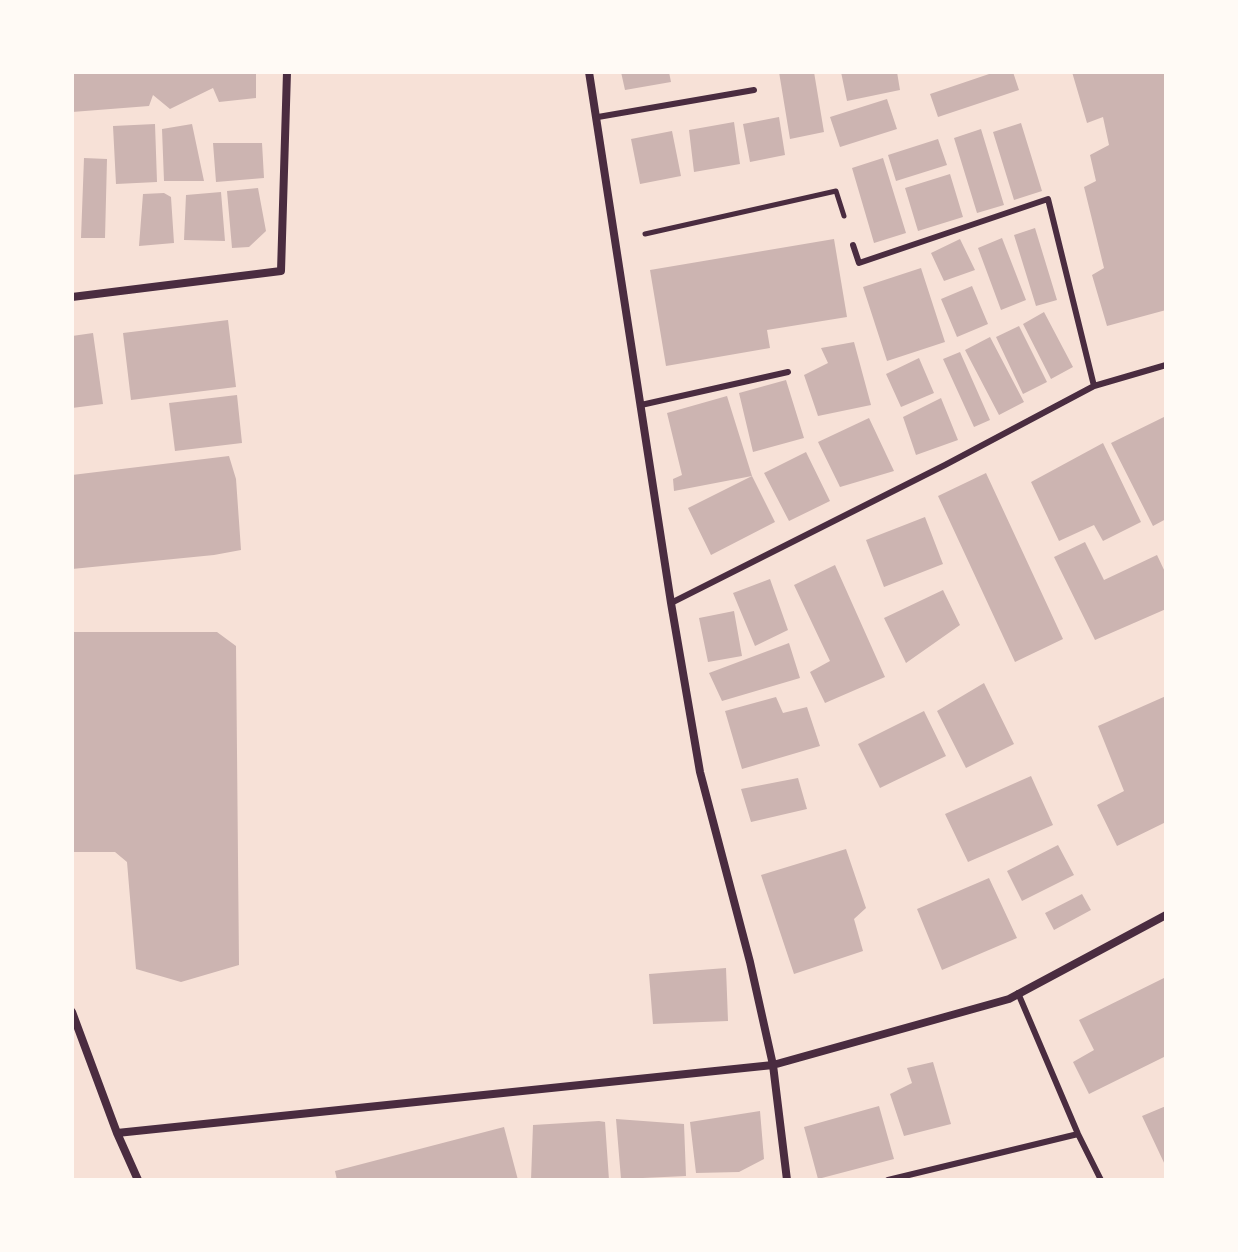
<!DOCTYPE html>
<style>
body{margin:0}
#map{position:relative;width:1238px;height:1252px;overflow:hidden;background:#f7e1d7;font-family:Signika,sans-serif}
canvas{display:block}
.frame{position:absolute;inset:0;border:74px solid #fffaf5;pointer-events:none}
</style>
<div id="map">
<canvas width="1238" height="1252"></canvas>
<div class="frame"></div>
</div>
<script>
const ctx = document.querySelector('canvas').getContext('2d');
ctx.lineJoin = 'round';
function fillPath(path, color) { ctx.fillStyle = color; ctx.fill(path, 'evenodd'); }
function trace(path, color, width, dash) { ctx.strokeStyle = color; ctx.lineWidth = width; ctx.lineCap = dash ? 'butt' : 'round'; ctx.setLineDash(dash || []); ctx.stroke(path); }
fillPath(new Path2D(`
 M72,72H256V98L219,102L213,88L170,109L153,95L149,106L72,112Z
 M621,72H669L671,82L625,90Z
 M779,72H814L824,132L790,139Z
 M841,72H897L900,90L847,101Z
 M995,72H1013L1019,90L938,117L930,94Z
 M1072,72H1165L1166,77V310L1107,326L1092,275L1104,268L1084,187L1096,181L1090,155L1109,145L1103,117L1087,123Z
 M887,99L897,129L840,147L830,117Z
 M779,117L785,155L750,162L743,124Z
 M734,122L740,164L694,172L689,130Z
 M1021,123L1042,191L1014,200L993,132Z
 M155,124L157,182L116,184L113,126Z
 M192,124L204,181H164L162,129Z
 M981,129L1004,205L977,213L954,138Z
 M672,131L681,176L640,184L631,139Z
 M938,139L947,165L896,181L888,155Z
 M213,143H262L264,178L216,182Z
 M84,158L107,159L105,238H81Z
 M883,158L906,233L874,243L852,168Z
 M950,174L963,217L918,231L905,188Z
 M258,188L266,231L249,247L232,248L227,191Z
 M221,192L225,241L184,240L186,195Z
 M164,193L171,197L174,243L139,246L143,194Z
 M1035,228L1057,300L1036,306L1014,235Z
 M1002,238L1026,300L1001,310L978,248Z
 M834,239L847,317L767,330L770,348L666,366L650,270Z
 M960,239L975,270L944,281L931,253Z
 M921,268L945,342L887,361L863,287Z
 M972,286L988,324L957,337L941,299Z
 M1044,312L1073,367L1051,379L1023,324Z
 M228,320L236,387L131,400L123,333Z
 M1019,326L1047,382L1023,394L996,337Z
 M93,333L103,404L72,408V336Z
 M990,337L1024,402L999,415L965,350Z
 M854,342L871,405L818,416L804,375L828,363L821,348Z
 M960,352L990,420L974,427L943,359Z
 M919,358L934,393L901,407L886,374Z
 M786,380L804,438L753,452L739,393Z
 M237,395L242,443L175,451L169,403Z
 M727,396L752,476L674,491L673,479L682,475L667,413Z
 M941,398L958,440L916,455L903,417Z
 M1166,416V519L1153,526L1111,443Z
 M869,418L894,471L840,487L818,442Z
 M1103,443L1141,522L1103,541L1094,525L1059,541L1031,482Z
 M806,452L830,501L789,521L764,473Z
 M229,456L236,479L241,550L214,555L72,569V475Z
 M986,473L1063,639L1015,662L938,496Z
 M752,476L775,522L711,555L688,508Z
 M925,517L943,564L884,587L866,540Z
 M1085,542L1104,580L1157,555L1166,574V609L1095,640L1054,557Z
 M835,565L885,677L825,703L810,672L830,661L794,585Z
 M770,579L788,630L755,646L733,593Z
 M943,590L960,625L906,663L884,618Z
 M734,611L742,656L708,662L699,618Z
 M72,632H217L236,646L239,965L181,982L136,969L127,862L115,852H72Z
 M789,643L800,678L722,701L709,673Z
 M984,683L1014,744L966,768L937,711Z
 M1166,696V822L1117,846L1097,805L1124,791L1098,726Z
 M776,697L783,713L807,707L820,746L742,769L725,711Z
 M924,711L946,756L880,788L858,744Z
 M1031,776L1053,825L968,862L945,814Z
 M798,778L807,809L751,822L741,789Z
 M1058,845L1074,875L1022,901L1007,871Z
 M846,849L866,908L854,919L863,951L794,974L761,875Z
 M989,878L1017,938L942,970L917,909Z
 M1082,894L1091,910L1054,930L1045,913Z
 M726,968L728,1021L653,1024L649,974Z
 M1166,977V1056L1089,1094L1073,1062L1094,1050L1079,1020Z
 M933,1062L951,1124L904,1136L890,1094L912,1083L907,1068Z
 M879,1106L894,1159L818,1179L804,1127Z
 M1166,1106V1167L1142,1116Z
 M760,1111L764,1159L739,1172L696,1173L690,1122Z
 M616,1119L684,1124L686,1176L621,1179Z
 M599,1121L605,1122L609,1180H531L533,1125Z
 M504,1127L518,1180H337L335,1171Z`), '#ccb4b1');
trace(new Path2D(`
 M645,234L836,191L844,216`), '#4a2c40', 5);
trace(new Path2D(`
 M598,117L754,90
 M853,245L859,263L1048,199L1094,386
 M641,405L788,372
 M671,603L945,465L1094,386L1166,365
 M1018,993L1078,1134L1101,1180
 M888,1180L1078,1134`), '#4a2c40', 6);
trace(new Path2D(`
 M589,72L671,603L700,772L750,962L773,1065L787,1180
 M72,297L281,271L287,72
 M72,1012L117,1133L138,1180
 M117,1133L773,1065L1009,999L1166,915`), '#4a2c40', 8);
</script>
